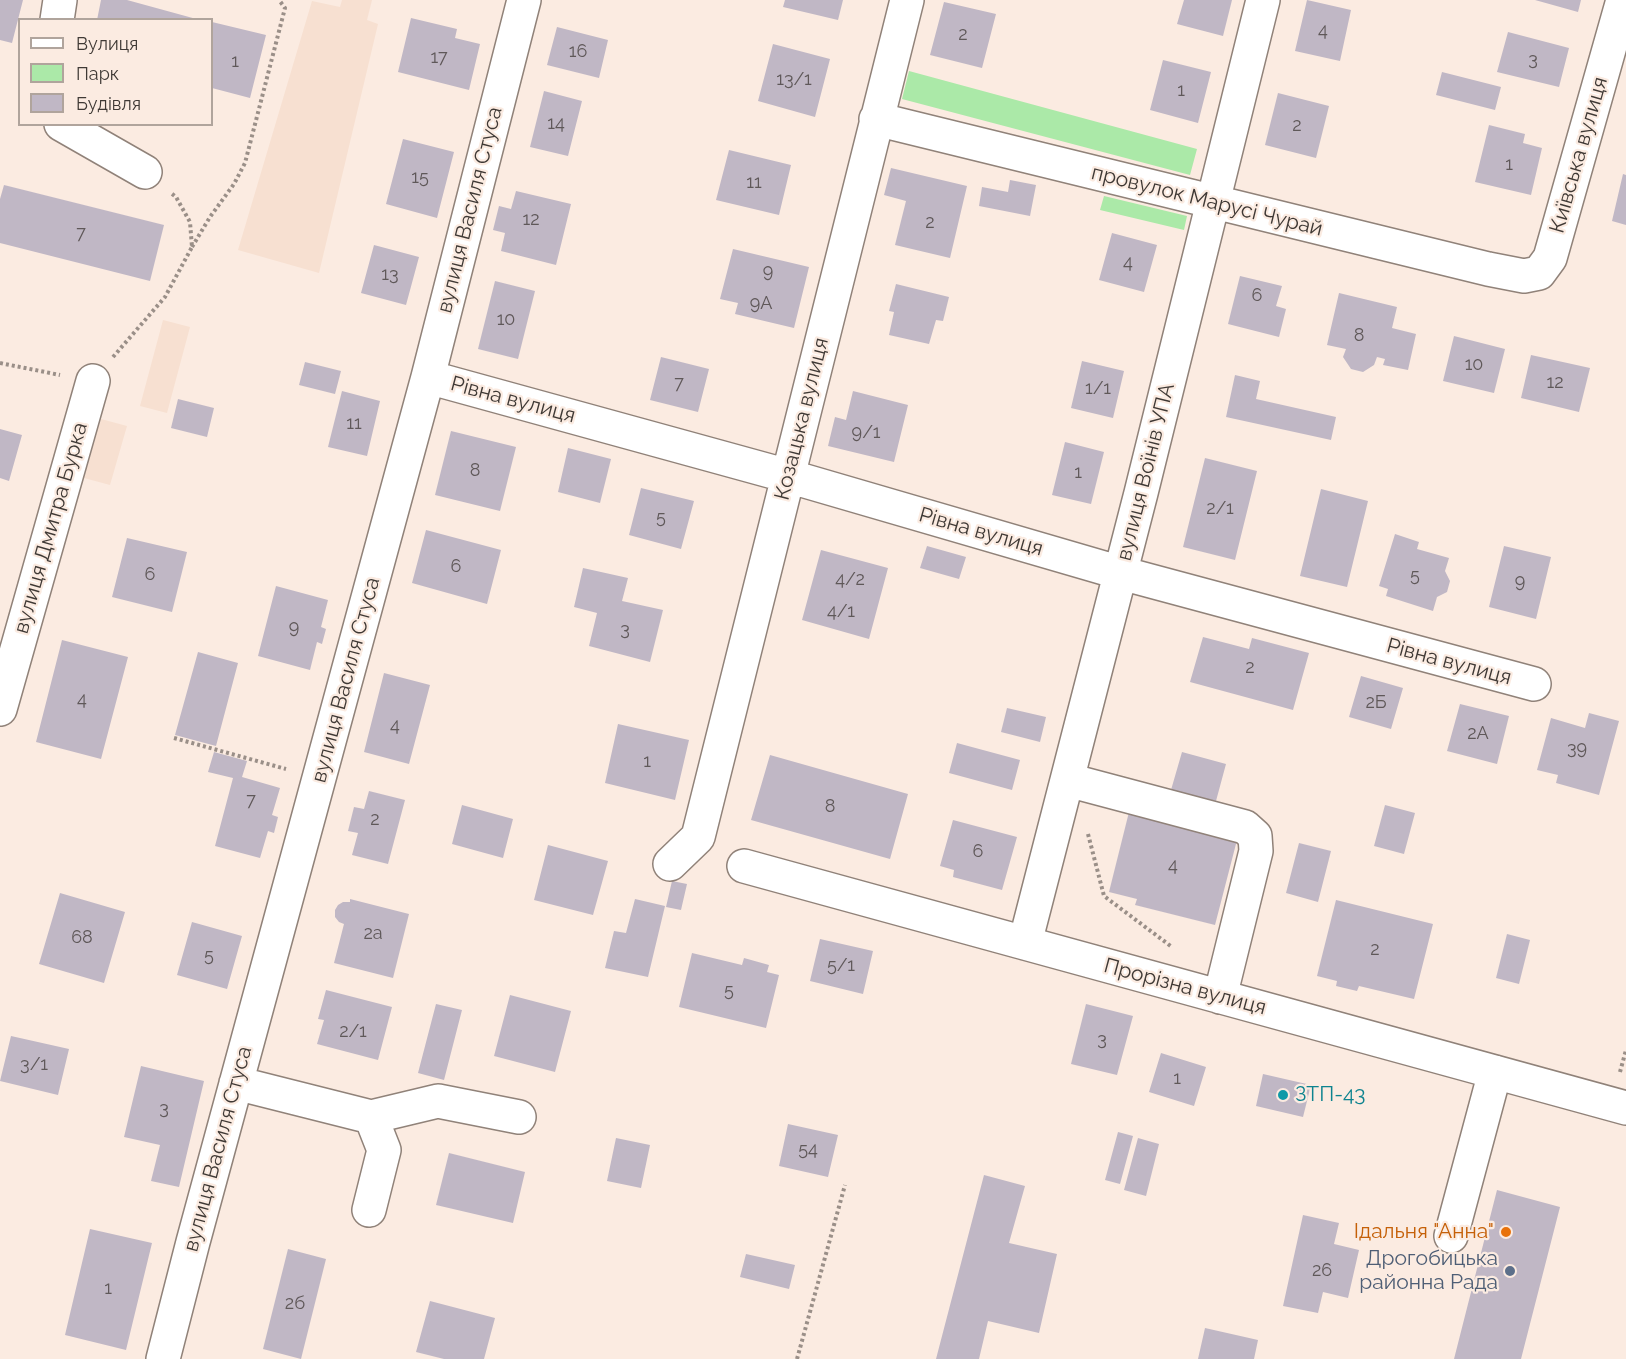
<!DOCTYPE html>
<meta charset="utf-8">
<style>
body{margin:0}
#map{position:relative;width:1626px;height:1359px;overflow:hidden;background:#fbebe1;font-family:Raleway,sans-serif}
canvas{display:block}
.legend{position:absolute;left:18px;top:18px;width:195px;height:108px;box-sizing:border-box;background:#fbebe1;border:2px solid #b0a49c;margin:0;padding:8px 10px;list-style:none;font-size:18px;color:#3f3935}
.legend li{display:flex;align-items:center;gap:12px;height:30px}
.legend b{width:30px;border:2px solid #b0a49c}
</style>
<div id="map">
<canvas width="1626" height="1359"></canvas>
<ul class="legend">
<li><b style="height:8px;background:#fff"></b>Вулиця</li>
<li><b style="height:16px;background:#abe9a8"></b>Парк</li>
<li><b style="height:16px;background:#c0b7c5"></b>Будівля</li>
</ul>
</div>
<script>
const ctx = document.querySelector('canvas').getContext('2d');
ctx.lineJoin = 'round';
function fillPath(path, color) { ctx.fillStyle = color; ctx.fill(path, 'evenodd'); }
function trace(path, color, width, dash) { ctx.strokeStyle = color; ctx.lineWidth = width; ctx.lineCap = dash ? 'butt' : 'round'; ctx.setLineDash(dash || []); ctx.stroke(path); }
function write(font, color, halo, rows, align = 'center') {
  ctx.font = font + ' Raleway,sans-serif'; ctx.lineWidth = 4.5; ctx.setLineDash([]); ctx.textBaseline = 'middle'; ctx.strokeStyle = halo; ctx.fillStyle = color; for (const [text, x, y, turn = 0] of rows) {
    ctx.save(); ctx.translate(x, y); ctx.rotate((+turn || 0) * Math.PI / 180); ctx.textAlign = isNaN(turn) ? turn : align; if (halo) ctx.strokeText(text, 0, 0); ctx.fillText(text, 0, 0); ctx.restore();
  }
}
fillPath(new Path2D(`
 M342,0H372L367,20L378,24L319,273L238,250L312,1L340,7Z
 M163,320L190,327L167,413L140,406Z
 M101,419L127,426L110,485L84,478Z`), '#f7e0d1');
fillPath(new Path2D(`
 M909,71L1197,149L1190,175L902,99Z
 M1104,196L1187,216L1184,230L1100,210Z`), '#abe9a8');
fillPath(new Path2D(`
 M0,0H23L12,43L0,40Z
 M101,0H127L200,20H97Z
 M785,0H843L838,20L783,7Z
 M1184,0H1232L1223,36L1177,24Z
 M1307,0L1351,10L1340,61L1295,51Z
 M1535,0H1581L1578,12Z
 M944,2L996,14L982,68L930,55Z
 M411,18L457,29L455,38L480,44L469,90L398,72Z
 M212,22L266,35L250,98L212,88Z
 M557,27L608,40L599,78L547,65Z
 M1508,32L1569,48L1559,87L1497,72Z
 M773,44L830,59L815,117L758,101Z
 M1163,60L1211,72L1198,123L1150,110Z
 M1442,72L1501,87L1495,110L1436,95Z
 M544,91L582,101L568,156L530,147Z
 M1278,93L1329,106L1316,158L1265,145Z
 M1489,125L1525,134L1523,143L1542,148L1531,195L1475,182Z
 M403,139L454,152L437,218L386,204Z
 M729,150L791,165L779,215L716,200Z
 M891,168L967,186L950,258L895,245L906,201L884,195Z
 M1623,174L1626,175V225L1612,221Z
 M1010,180L1036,185L1030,216L979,206L982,187L1008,192Z
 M4,185L164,225L150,281L0,243V199Z
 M516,191L571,204L556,265L501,251L505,233L493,230L499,206L511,209Z
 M1112,233L1157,245L1144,292L1099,280Z
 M374,245L419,257L406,305L361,293Z
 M733,249L809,267L794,328L735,314L738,303L720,299Z
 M1240,276L1282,286L1276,306L1286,309L1279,337L1228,324Z
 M495,281L535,291L518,359L478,349Z
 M896,284L949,297L943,321L936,320L929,344L889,335L894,312L889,311Z
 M1339,293L1397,307L1392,328L1416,334L1408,370L1383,365L1385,359L1377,357L1374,365L1363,372L1351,369L1343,357L1346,349L1327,345Z
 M1454,336L1505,349L1494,393L1443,381Z
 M1531,355L1590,368L1579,412L1521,398Z
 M661,357L709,369L698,412L650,400Z
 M1082,361L1124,371L1113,418L1071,408Z
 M305,362L341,371L335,394L299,385Z
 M1235,375L1260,381L1256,399L1336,417L1331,440L1226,417Z
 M342,391L380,401L367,456L328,447Z
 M853,391L908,405L894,462L828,446L835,417L846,420Z
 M178,399L214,408L207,437L171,428Z
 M0,429L22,435L9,481L0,478Z
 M451,431L516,447L500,511L435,495Z
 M1065,442L1104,452L1091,504L1052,495Z
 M568,448L611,459L600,503L558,492Z
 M1205,458L1257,471L1235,560L1183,547Z
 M641,488L694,501L681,549L629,535Z
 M1321,489L1368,501L1347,587L1300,576Z
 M426,530L501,550L487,604L412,583Z
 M1395,534L1419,542L1417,549L1449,558L1445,571L1450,581L1447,592L1437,597L1433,611L1386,596L1388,589L1379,586Z
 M127,538L187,552L172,612L112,597Z
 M927,546L966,557L959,579L920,568Z
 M1504,546L1551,557L1536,619L1489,607Z
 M821,550L888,568L869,639L802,620Z
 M583,568L628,578L622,601L663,610L650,662L589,646L597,613L574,607Z
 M276,586L328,600L321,627L326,629L322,644L317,642L310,670L258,656Z
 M1203,637L1249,649L1252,638L1309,653L1293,710L1190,682Z
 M62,640L128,657L101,759L36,742Z
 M198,652L238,663L216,746L175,735Z
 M384,673L430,685L409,764L364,752Z
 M1361,676L1403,688L1391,729L1349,717Z
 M1460,704L1509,716L1497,764L1447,751Z
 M1007,708L1046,717L1040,742L1001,732Z
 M1589,713L1619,721L1599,795L1556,783L1558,775L1537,770L1551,718L1585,728Z
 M618,724L689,740L675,800L605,783Z
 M957,743L1020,760L1012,790L949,773Z
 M214,752L247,761L242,777L280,788L272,815L278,817L274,833L268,831L260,858L215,846L233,778L208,772Z
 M1182,752L1226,764L1216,801L1171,790Z
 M770,755L908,794L890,859L751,820Z
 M369,791L405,800L388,864L352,855L358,833L348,831L354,807L364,809Z
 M462,805L513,819L503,858L452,844Z
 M1385,805L1415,813L1404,854L1374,846Z
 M1129,812L1237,840L1215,925L1135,905L1137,899L1109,892Z
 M953,820L1017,837L1002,890L953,877L954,870L940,866Z
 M1299,843L1331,851L1318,902L1286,893Z
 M548,845L608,861L593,915L534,900Z
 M672,881L687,884L681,910L666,907Z
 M60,893L125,912L104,983L39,964Z
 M350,899L409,914L393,978L334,963L344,924L339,922L335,917V910L338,905L343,902H350Z
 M635,899L665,906L648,977L605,968L614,931L626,933Z
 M1336,900L1433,924L1414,999L1359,986L1357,991L1336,986L1337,981L1317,976Z
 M192,922L242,936L227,989L177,975Z
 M1507,934L1530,940L1519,984L1496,978Z
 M820,939L873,951L863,994L810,981Z
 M692,953L742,965L744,958L769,965L767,972L779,975L766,1028L679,1007Z
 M326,990L392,1007L378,1060L317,1044L324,1020L318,1019Z
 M510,995L571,1011L555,1072L494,1056Z
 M436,1004L462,1010L444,1080L418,1073Z
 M1086,1004L1133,1016L1117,1075L1071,1064Z
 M11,1036L69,1049L58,1095L0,1081Z
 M1161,1053L1206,1067L1194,1106L1149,1092Z
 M141,1066L204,1081L179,1187L151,1181L160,1145L124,1137Z
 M1263,1074L1311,1085L1303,1117L1256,1106Z
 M788,1124L838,1135L828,1177L779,1166Z
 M1118,1132L1133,1136L1120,1184L1105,1180Z
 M616,1138L650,1145L641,1188L607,1181Z
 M1138,1138L1159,1144L1146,1196L1124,1190Z
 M449,1153L525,1172L513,1223L436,1205Z
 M984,1175L1025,1186L1009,1243L1057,1254L1039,1333L988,1321L979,1359H936Z
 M1497,1190L1560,1207L1521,1359H1454Z
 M1303,1215L1339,1223L1334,1244L1359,1250L1348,1298L1323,1292L1318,1313L1283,1306Z
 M90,1229L152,1243L126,1350L65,1335Z
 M288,1249L326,1259L301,1359L263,1349Z
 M746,1254L795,1265L789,1289L740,1277Z
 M430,1301L495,1318L484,1359H444L416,1352Z
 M1205,1328L1258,1340L1254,1359H1198Z`), '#c0b7c5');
const minor = new Path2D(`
 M57,20L60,0
 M876,119L1488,269L1524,276L1539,273L1550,258L1623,0
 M61,124L145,172
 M428,377L788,476L1121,573L1534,684
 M0,709L93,381
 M1068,780L1245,827L1255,836L1256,851L1220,997
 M670,864L698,837L907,0
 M744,866L1626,1108
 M1025,943L1141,493L1263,0
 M236,1083L371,1117L438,1101L519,1117
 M369,1210L384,1150L371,1117
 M1451,1236L1495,1072
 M163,1359L193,1242L428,377L524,0`);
trace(minor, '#908279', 36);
trace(new Path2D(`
 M192,247L210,217L234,184L245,163L285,8L279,0
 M113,357L165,297L192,247L190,222L176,197L171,193
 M0,363L60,375
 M174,738L286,769
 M1088,834L1104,896L1172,947
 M1620,1072L1626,1050
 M797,1359L845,1185`), '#9a8f88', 4, [3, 3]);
trace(minor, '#fff', 33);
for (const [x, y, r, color] of [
 [1283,1095,6,"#0f9aa8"],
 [1506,1232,6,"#e8710a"],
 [1510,1271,6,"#5c6f8a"]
]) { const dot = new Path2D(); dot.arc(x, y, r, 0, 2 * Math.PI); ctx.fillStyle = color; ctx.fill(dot); trace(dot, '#fbebe1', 2); }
write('18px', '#5f5859', null, [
 ["4",1323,31],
 ["2",963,35],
 ["16",578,52],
 ["17",439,58],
 ["3",1533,60],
 ["1",235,62],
 ["13/1",794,80],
 ["1",1181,91],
 ["14",556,124],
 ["2",1297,126],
 ["1",1509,165],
 ["15",420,178],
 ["11",754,183],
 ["12",531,220],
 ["2",930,223],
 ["7",81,234],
 ["4",1128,263],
 ["9",768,272],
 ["13",390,275],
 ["6",1257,296],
 ["9А",761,304],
 ["10",506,320],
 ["8",1359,336],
 ["10",1474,365],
 ["12",1555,383],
 ["7",679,384],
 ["1/1",1098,389],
 ["11",354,424],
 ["9/1",866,433],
 ["8",475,471],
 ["1",1078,473],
 ["2/1",1220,509],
 ["5",661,518],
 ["6",456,567],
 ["6",150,575],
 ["5",1415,576],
 ["4/2",850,580],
 ["9",1520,582],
 ["4/1",841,612],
 ["9",294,628],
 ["3",625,630],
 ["2",1250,668],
 ["4",82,700],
 ["2Б",1376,703],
 ["4",395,726],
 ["2А",1478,734],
 ["39",1577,749],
 ["1",647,762],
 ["7",251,801],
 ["8",830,807],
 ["2",375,820],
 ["6",978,852],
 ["4",1173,866],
 ["2а",373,934],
 ["68",82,938],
 ["2",1375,950],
 ["5",209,956],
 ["5/1",841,966],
 ["5",729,991],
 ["2/1",353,1032],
 ["3",1102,1040],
 ["3/1",34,1065],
 ["1",1177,1079],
 ["3",164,1109],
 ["54",808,1150],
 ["26",1322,1271],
 ["1",108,1289],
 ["2б",295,1304]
]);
write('21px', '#3f3935', '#fbebe1', [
 ["Київська вулиця",1579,155,-74],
 ["провулок Марусі Чурай",1207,201,14],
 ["вулиця Василя Стуса",470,210,-76],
 ["Рівна вулиця",513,400,15],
 ["Козацька вулиця",802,419,-76],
 ["вулиця Воїнів УПА",1146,472,-76],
 ["вулиця Дмитра Бурка",51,528,-74],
 ["Рівна вулиця",981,532,16],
 ["Рівна вулиця",1449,662,15],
 ["вулиця Василя Стуса",346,680,-75],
 ["Прорізна вулиця",1185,987,15],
 ["вулиця Василя Стуса",218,1149,-75]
]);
write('21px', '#0d838f', '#fbebe1', [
 ["ЗТП-43",1295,1095]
], 'left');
write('21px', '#c56008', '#fbebe1', [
 ["Ідальня \"Анна\"",1494,1232]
], 'right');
write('21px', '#4e5e75', '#fbebe1', [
 ["Дрогобицька",1498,1259],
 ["районна Рада",1498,1283]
], 'right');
</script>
